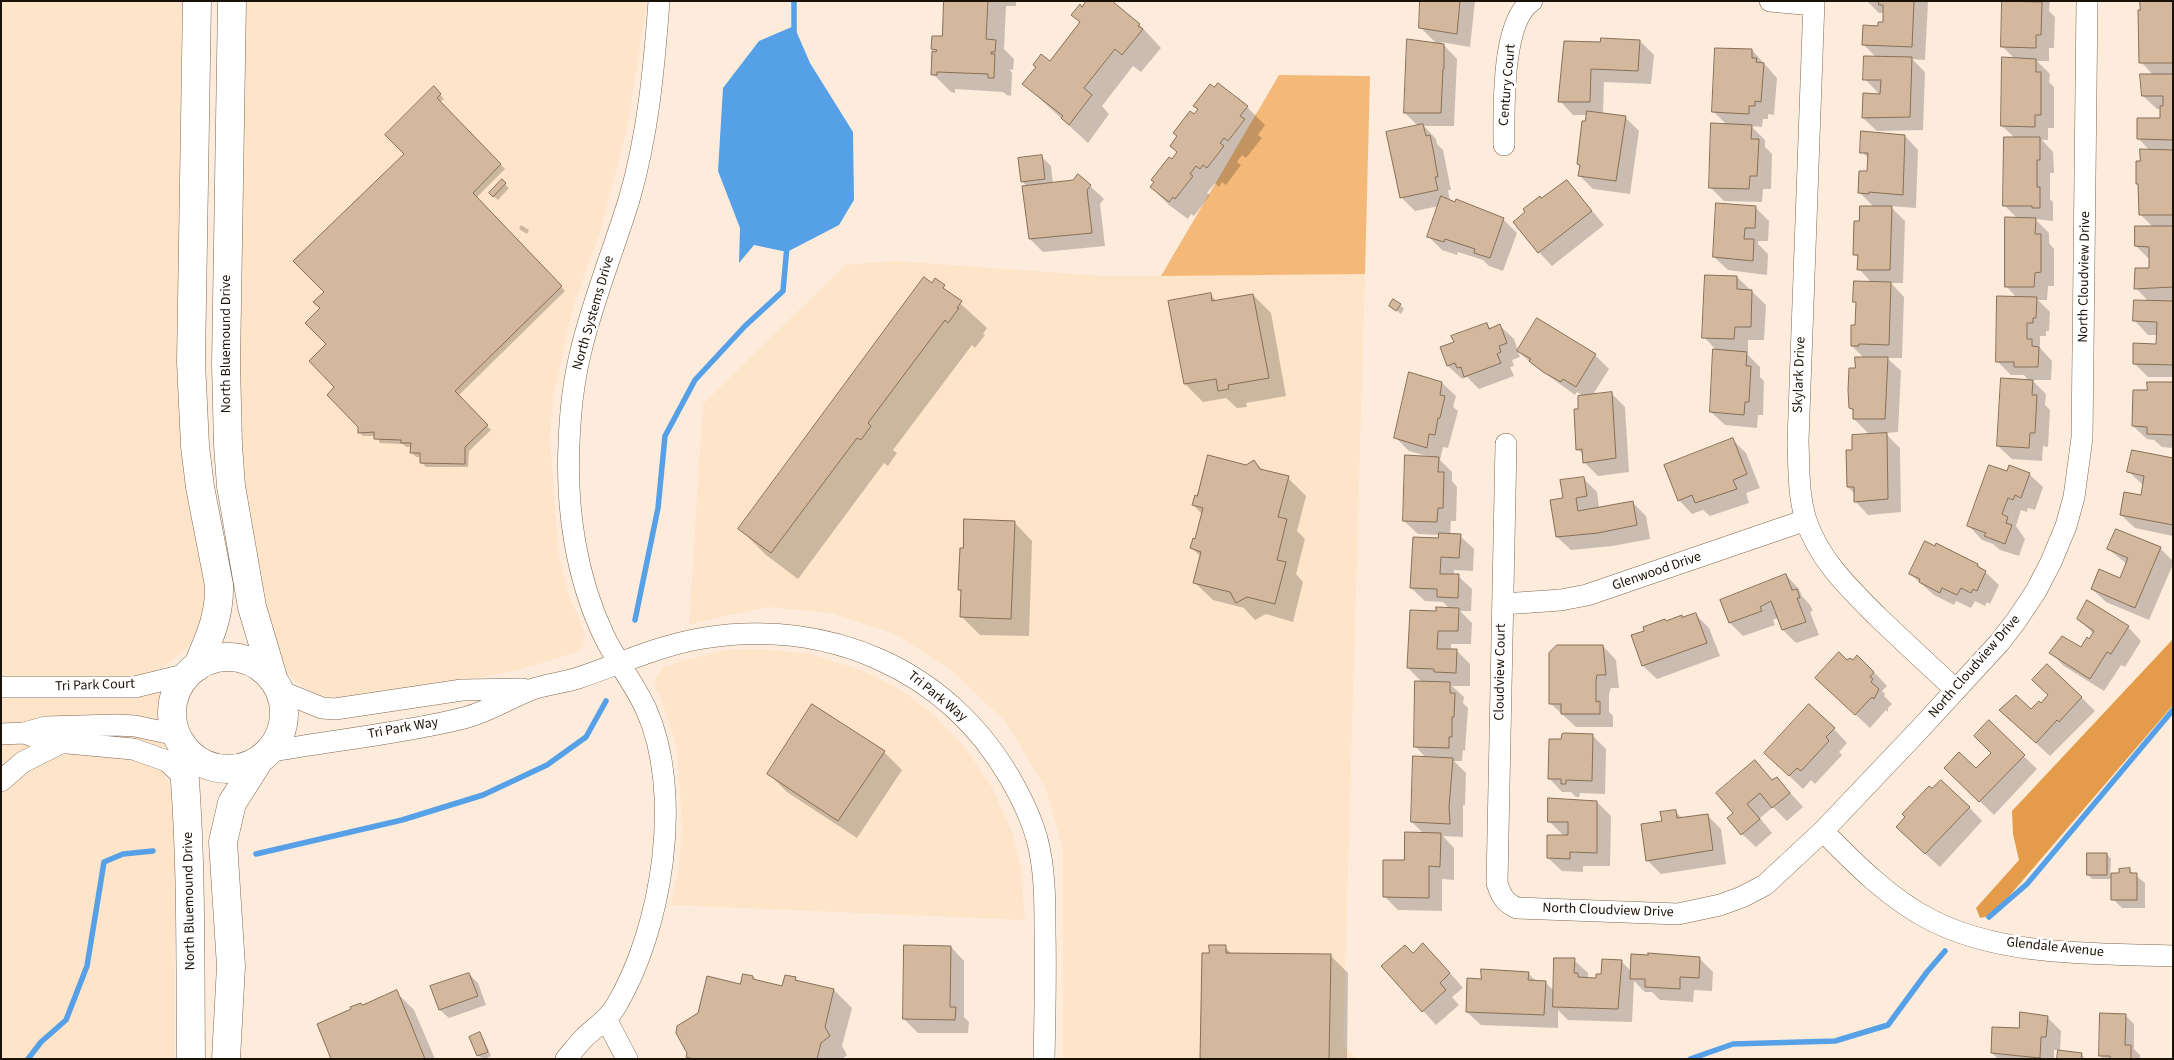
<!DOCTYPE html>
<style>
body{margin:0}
#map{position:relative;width:2174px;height:1060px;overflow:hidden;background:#fdecdc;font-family:"Source Sans 3",sans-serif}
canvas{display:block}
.frame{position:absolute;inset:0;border:2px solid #1a1107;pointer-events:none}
</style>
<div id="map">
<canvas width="2174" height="1060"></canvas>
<div class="frame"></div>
</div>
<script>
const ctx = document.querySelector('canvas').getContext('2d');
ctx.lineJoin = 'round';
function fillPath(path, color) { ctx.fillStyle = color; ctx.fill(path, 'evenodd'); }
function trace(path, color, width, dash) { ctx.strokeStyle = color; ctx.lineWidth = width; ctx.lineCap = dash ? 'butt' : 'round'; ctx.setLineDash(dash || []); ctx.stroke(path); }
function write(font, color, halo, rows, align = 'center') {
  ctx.font = font + ' "Source Sans 3",sans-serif'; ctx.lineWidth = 5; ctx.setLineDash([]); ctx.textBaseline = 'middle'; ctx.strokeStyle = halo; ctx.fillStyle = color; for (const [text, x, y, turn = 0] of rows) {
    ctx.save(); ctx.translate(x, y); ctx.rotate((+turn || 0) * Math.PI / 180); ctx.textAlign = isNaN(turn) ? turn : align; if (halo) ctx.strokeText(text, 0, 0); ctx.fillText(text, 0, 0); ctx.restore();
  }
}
fillPath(new Path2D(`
 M1,1H182L177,366L184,474L207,593L199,626L187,648L162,668L165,777L175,794V1059H1Z
 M243,1H647L627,129L600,232L572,310L553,399L550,439L558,551L569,595L585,635L583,647L574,653L515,671L431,686L341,698L316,694L297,683L287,671L266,614L244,491L238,416Z
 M896,261L1104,276L1365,274L1343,1044L1357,1059H1063V848L1045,787L1006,722L951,670L895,634L831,613L768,607L689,624L703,404L845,265Z
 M762,649L811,654L864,671L901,690L933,714L964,746L993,789L1011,830L1021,867L1025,920L671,905L679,867L682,831L680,787L676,744L662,701L655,686L656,677L664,667L689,659L727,650Z`), '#fee4c9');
fillPath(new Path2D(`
 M1279,75L1370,76L1365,274L1161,276Z`), '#f4b979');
fillPath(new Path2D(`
 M2173,639V705L1993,915L1980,918L1976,908L2019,860L2013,834L2012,811Z`), '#e49c4a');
fillPath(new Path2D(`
 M794,26L810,63L853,132L854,200L839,225L787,252L754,245L739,263L740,228L718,171L723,88L759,41Z`), '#56a0e7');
fillPath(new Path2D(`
 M945,1H1016V6H1006L1004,49L1014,59L1013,70L1009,69L1012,73L1011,96L1007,95L1003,92L955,89V93L951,92L933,74L937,53L933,49L943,38Z
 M1421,1H1475L1470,47L1441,42L1457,59L1454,126H1424L1436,139L1437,144L1443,150L1451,190H1448L1450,201L1503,219L1517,233L1503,271L1489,266L1483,260L1458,252L1457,255L1442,250L1428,236L1439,206L1415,211L1402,198L1418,126L1405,113L1437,44L1421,28Z
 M1867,1H1928L1925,60L1912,59L1925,72L1923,130L1877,131L1863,118L1880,95L1865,79L1876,57L1864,45L1884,23V13H1879Z
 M2003,1H2050L2049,11L2055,17L2054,48H2049V61H2037L2050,74L2049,82L2054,87V128H2048V140H2042L2053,152L2054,173H2050V199L2053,202V221L2035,219L2049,233V243L2054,249V286H2048L2047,300H2038L2050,312L2049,331H2046V336H2040V348L2052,361L2051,380H2032L2046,394L2045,405L2050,410L2048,447L2043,446L2042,461L2012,459L1998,446L2029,381L2024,375H2011L1997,361L2017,298L2006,286L2018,219L2005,206L2015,138L2002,126L2015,59L2003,47Z
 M2173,1V377H2148L2134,363L2158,345V335H2148L2135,321L2149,302L2136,288L2150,269V260L2136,246L2153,227L2140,214L2141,162L2150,151L2138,138L2161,119L2163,109H2157L2143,96L2153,75L2141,62Z
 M1082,8L1139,24L1161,48L1141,72L1133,66L1102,106L1109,114L1088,143L1024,84L1050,62L1081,23Z
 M1602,40L1640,41L1654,55L1651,84L1604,82L1603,114L1625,117L1639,131L1630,194L1593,189L1579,175L1581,166L1578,164L1588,115H1573L1560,101L1602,43Z
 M1752,50L1777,78L1774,115L1768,114V119H1763L1762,127L1751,126L1765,140V147L1772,154L1771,189H1763L1762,202L1724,201L1710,187L1727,125L1713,111Z
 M1218,84L1247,107L1265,125L1258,135L1262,138L1246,158L1242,155L1237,162L1241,165L1226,185L1222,182L1219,187L1215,183L1207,193L1210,195L1194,216L1191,214L1188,219L1169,205L1151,187L1178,153L1194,116Z
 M434,88L444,99L440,102L505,169L476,198L565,291L458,396L491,430L469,451L468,467H426L422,463V457H416L412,453V447H406L403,444L380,443L376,436H363L359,432V426L336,387L322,308L325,292L406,154Z
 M1905,136L1918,150L1916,208L1890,206L1905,221L1903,283H1891L1904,297L1902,358H1887L1901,371L1898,432L1885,433L1900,448L1901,512L1868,515L1855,501V494L1848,487L1854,451L1880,435V433H1868L1854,419V412L1850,408L1856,369L1864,358L1852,346L1857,326V304L1854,301L1872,283L1859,269V259L1855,254L1861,222L1874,207L1860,193L1868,173L1869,159L1862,152Z
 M1042,157L1051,166L1053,184L1090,186L1104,199L1100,204L1105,246L1043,252L1030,239L1027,186L1022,181Z
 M502,181L509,188L498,200L490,193Z
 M1567,181L1604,225L1552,266L1539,252Z
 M1755,207L1769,221L1768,241H1758V244L1768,254L1767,275L1728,270L1714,257Z
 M521,225L529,230L527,234L519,229Z
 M1737,277L1766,305L1764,340H1748V352H1745L1760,367V377L1764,381L1763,415H1758L1757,428L1725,425L1711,412L1717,351L1704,337Z
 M935,280L987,328L983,334L985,335L975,348L972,345L893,450L897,453L888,466L884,463L798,579L766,555L740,529L918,285L932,284Z
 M1210,294L1217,302L1253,295L1271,313L1286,396L1246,403L1247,407L1237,408L1226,398L1203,402L1185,384Z
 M1400,305L1404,309L1401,314L1390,306Z
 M1486,324L1491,329L1500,326L1514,339L1520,357L1512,360L1514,366L1510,367L1514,376L1479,389L1467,377L1462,379L1448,366L1442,348L1455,343Z
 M1518,351L1595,355L1609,369L1592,396L1611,393L1625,407L1629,472L1598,476L1584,462V455L1577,449L1580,410L1584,397L1577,392L1575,395L1532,364Z
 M1442,383L1456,396L1453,407L1458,411L1448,448L1443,447L1440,460L1452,472V481L1457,487L1456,521H1451L1450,535L1460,536L1474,549L1473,571L1454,570V575L1458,576L1472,589L1471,611H1460L1472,623L1471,644H1451V650L1457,651L1470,664V686H1452L1464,697L1463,703L1468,708L1465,751L1463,750L1462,761H1454L1466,773L1465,805H1463V837L1443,836L1454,848V880L1442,879V911L1398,910L1384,896L1424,834L1412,822L1426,758L1415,746L1423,683L1408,668L1437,612L1450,609L1443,602L1425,601L1411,588L1440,539V535L1418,534L1404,521L1427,456L1409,451L1395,437Z
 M2173,383V448L2162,447L2154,440L2147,439L2133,426Z
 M1732,439L1746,453L1760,488L1746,493L1749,503L1710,516L1703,510L1692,514L1679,500Z
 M2173,459V536L2135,528L2121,515L2142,497L2144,486L2129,472Z
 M1254,462L1264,471L1288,478L1306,496L1297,531L1305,539L1296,574L1303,582L1293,622L1266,614L1255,620L1244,608L1213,600L1194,582L1201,557L1192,548L1196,541L1203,515L1193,505L1198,497Z
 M2007,473L2029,474L2043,487L2035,510L2028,508L2027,512L2021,510L2016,526L2025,539L2019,556L2000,550L1993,544L1982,540L1969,526Z
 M1583,478L1597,492L1599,508L1632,502L1646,516L1650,539L1612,546L1571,550L1557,537L1564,499Z
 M1014,522L1032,541L1029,636L980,635L962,617V593L959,590L964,549Z
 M2160,548L2173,561V564L2149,620L2106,602L2092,589L2120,579L2127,564L2108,549Z
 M1978,565L1999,585L1990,604L1987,602L1985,606L1975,601L1971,608L1956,601L1954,605L1934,595L1910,574Z
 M1786,575L1799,589L1802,596L1810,605L1813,611L1810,612L1819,635L1796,643L1783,630L1778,618L1773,620L1775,625L1743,636L1730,623L1722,601Z
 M1695,614L1709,628L1720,656L1657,679L1643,666L1645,631L1666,622Z
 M2078,619L2128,627L2141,641L2125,667L2121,665L2104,691L2064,666L2051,653L2081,649L2090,641L2094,634Z
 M1603,646L1616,660L1619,688H1611L1609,694V712L1613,716V727H1576L1550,703Z
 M1848,662L1874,672L1887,686L1882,691L1885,694L1884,696L1892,704L1888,708V712L1886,710L1870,728L1830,691Z
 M2081,697L2095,711L2050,756L2015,724L2042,705Z
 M1989,722L2037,769L1994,815L1946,768L1976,770L1992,753Z
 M1834,729L1847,743L1839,752L1842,755L1815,784L1811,780L1803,789L1779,766Z
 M1592,735L1606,749L1605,794L1580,793L1579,797H1576L1571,792H1562L1549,778L1563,740Z
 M884,752L902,770L857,838L787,792L769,774Z
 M1755,762L1773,781L1777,778L1803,807L1787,821L1773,807L1760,818L1772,833L1756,847L1742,834L1735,813Z
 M1597,802L1611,816L1610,866H1583V872L1562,871L1548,858L1564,836L1549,821Z
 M1969,807L1982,821L1940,867L1911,841Z
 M1675,811L1683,819L1707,815L1721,829L1726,864L1661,874L1647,860L1663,822Z
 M2107,854L2111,859L2110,874H2120L2129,870L2145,883V908H2122L2113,899L2112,879H2092L2088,875Z
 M951,947L964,961V1017L969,1022L968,1033H918L904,1019Z
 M1225,947L1232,954L1330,955L1348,973L1347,1059H1202L1210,954Z
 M1437,958L1463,988L1452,997L1459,1005L1436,1025L1383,967Z
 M1699,958L1713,972L1712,991L1694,990L1693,1002L1660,1000L1652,992H1645L1634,981L1632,1022L1568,1020L1558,1010V1028L1481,1025L1467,1012L1482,980L1528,973L1537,982H1545L1555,992L1574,960L1588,973V979H1597L1621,961L1632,972Z
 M469,974L478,983L486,1005L449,1018L440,1010Z
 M753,977L757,981L783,987L795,978L799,982L834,990L852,1008L842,1046L847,1055L842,1059H690L688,1057L741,986Z
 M396,992L414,1010L435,1059H333L362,1006Z
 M2125,1015L2134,1024V1049L2140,1055V1059H2103L2100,1055Z
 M2047,1017L2061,1031L2060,1052L2081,1054L2086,1059H2059L2060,1050H2054V1059H1998L1992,1053L2020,1030Z
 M479,1034L483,1038L491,1056L485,1059L478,1056L470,1037Z`), '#0003');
trace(new Path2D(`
 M794,34V1
 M635,620L658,508L665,436L695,380L745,326L783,291L787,246
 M256,854L402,820L483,795L547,765L586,737L606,701
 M1989,917L2027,884L2173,710
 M28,1059L41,1042L66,1020L87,966L104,862L123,854L153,851
 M1690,1059L1733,1044L1835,1041L1888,1025L1927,972L1945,951`), '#56a0e7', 5.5);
const building = new Path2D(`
 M944,1H988L986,39L996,40L995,52H991V54H995L994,78H988V74L937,72V75H931L932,51L936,52L937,50L931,49L932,36H942Z
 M1086,1H1112L1140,24L1138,26L1143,29L1122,55L1115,49L1084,88L1092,95L1069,125L1061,118L1063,116L1022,84L1036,67L1033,65L1041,54L1050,61L1080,22L1071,15L1080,4L1082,7Z
 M1420,1H1460L1457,34L1419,28Z
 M1879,1H1914L1912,47L1862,45L1863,25L1878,26V22H1883V5H1879Z
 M2002,1L2042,2L2041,35H2036V48L2001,47Z
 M2140,1H2173V63H2139L2138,10H2140Z
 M1601,38L1640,40L1638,71L1591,69L1590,102H1558L1564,41L1600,42Z
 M1407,39L1444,44V69H1443L1441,113H1404Z
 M1715,48L1752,49V58H1757L1756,62L1764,63L1761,102L1755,101V106H1749V114L1712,112Z
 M1864,56L1912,57L1910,117L1862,118L1863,93L1880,94L1881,80H1863Z
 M2002,57L2036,59V72H2041V115H2035V127L2001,126Z
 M2140,74H2173V140L2137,139V118H2160V106H2163V96H2142Z
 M1218,83L1248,106L1240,116L1245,119L1228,141L1224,138L1220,143L1224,146L1207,168L1203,165L1200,169L1196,166L1190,174L1193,176L1175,199L1173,197L1169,202L1150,187L1154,182L1151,180L1169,157L1172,159L1177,152L1170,146L1177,136L1173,133L1190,111L1194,114L1198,109L1193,106L1210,84L1214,87Z
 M434,86L441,94L437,98L501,164L473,193L562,286L455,391L488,425L465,447V464L420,463V453H410L411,443H401V440L374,439V432L358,433V427L327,395L334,387L309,361L326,344L305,323L320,308L313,302L324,292L293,261L404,154L385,135Z
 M1587,111L1626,116L1616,181L1578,176L1580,165L1577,164L1582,121H1585Z
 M1711,123L1752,125L1751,139H1759L1757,176H1750L1749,189L1709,188Z
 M1423,124L1426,136L1430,135L1433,149L1438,177H1435L1438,190L1400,198L1386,132Z
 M1861,131L1905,135L1903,195L1869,192V194L1858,193L1859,171H1867L1868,153H1860Z
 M2004,137H2040V160H2037V187H2040V208H2032V206H2003Z
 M2140,149L2173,150V215H2139L2138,184H2136V161H2140Z
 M1042,155L1045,179L1021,182L1018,158Z
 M1078,174L1091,185L1087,190L1092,233L1029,239L1022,186L1073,180Z
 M502,179L506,183L493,197L489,193Z
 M1567,180L1592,211L1538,253L1513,222L1525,212L1523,209L1540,196L1541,198Z
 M1441,196L1455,202L1456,199L1504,218L1490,258L1474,253L1475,249L1445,239L1444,242L1427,237Z
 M1716,203L1756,206L1755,228H1745L1744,239H1754L1753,261L1713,257Z
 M1860,206H1892L1890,270H1857L1858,255H1853L1854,221H1859Z
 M2005,217L2036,218L2035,234H2041V272L2035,273L2034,287H2005Z
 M2135,226H2173V287L2134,289L2135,268H2149V247L2135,246Z
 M1705,275L1737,276V289L1752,290L1751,327H1735L1734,339L1702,338Z
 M924,277L932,283L935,278L945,285L943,288L962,301L957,308H959L948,323L945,320L868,423L871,426L861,440L857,438L771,553L738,529Z
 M1854,281L1891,282L1889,345L1859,344V346H1851V325H1855L1856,302H1853Z
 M1211,293L1212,301L1253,294L1269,378L1228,385L1229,389L1218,391L1216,379L1184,384L1168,301Z
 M1997,296L2037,297L2036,318H2033V323H2027V339H2032V346L2039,347L2038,367H2014V362H1996Z
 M1393,299L1401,304L1396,311L1389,306Z
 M2134,300L2173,301V365L2133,364V343L2156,344L2157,322L2133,321Z
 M1537,318L1596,354L1576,387L1563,379L1561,382L1543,372L1529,361L1531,359L1517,351Z
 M1487,323L1489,329L1500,324L1507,343L1499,346L1501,352L1497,354L1501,363L1464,377L1461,367L1457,368L1455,363L1447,366L1440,347L1454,342L1451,336Z
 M1713,349L1747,352L1746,366H1751L1749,402H1745L1744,415L1710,412Z
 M1855,357H1888L1885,419H1853V409L1849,408L1848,390L1849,368H1855Z
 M1409,372L1442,382L1440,395L1445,396L1440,418H1438L1435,435L1429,434L1427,448L1394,438Z
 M2001,378L2033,380L2032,395H2037L2035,433H2030L2029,448L1997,446Z
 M2147,382H2173V435L2147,434V427L2132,426L2133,390H2147Z
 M1612,392L1616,458L1583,463L1582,449L1576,450L1574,409H1578V396Z
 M1887,433L1888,499L1854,502V487H1847L1846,450H1852V435Z
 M1733,438L1747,474L1733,480L1737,489L1695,503L1692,495L1678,501L1664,465Z
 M2132,450L2173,458V525L2120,515L2124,492L2141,495L2144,476L2127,472Z
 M1208,455L1246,465L1254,460L1260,469L1289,476L1278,517L1287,519L1277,560L1286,562L1275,604L1247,597L1236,603L1230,592L1193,583L1201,552L1190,548L1193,538L1195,539L1203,508L1192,505L1195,495L1197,496Z
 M1405,455L1439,457L1438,472H1444L1443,508H1438L1437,522L1403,521Z
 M1989,465L2007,471L2009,465L2030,473L2021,498L2015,495L2013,500L2008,498L2002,514L2008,517L2006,523L2012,525L2005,544L1984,536L1986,533L1967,526Z
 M1584,477L1587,496L1576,498L1578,511L1633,501L1637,525L1598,533L1556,537L1550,500L1563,498L1560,480Z
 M964,519L1015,521L1011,619L960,617L961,590H958L960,548H963Z
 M2116,529L2161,547L2135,608L2091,589L2099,569L2120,578L2128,558L2107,549Z
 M1439,533L1461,534L1459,558L1441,557L1440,574H1459L1458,598L1437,597V589L1410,588L1413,537L1438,538Z
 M1925,541L1935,546L1936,543L1978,564L1977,566L1986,571L1977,591L1973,589L1971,593L1961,588L1957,595L1942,588L1940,593L1919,582L1920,579L1909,574Z
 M1786,574L1792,590L1797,589L1800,598H1797L1806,622L1782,630L1771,601L1760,607L1762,611L1729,623L1720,600Z
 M2087,600L2129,626L2111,654L2107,652L2090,679L2049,653L2062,636L2081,647L2087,637L2089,639L2094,631L2077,619Z
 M1436,607L1459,608L1458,631H1438L1437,649H1457L1456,673L1434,672V669L1407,668L1410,610L1436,611Z
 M1696,613L1707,643L1642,666L1631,635L1644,631L1643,627L1665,619L1666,621L1682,615V617Z
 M1557,645H1603L1606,675H1597L1596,680V702L1600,701V714H1561V704H1549V653Z
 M1839,652L1847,660L1850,658L1853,660L1857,655L1874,672L1870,677L1873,679L1871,682L1879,689L1874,699L1872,697L1855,715L1815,678Z
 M2047,664L2082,697L2059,722L2057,720L2036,743L1999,710L2016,695L2031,709L2039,701L2041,703L2048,695L2032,680Z
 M1415,681L1450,682V693H1455L1454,717H1452V737H1449V748L1414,747Z
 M812,704L885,751L838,821L767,774Z
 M1809,704L1835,728L1826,737L1829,741L1801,771L1797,768L1789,776L1764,753Z
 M1989,720L2025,755L1979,802L1944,768L1959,752L1976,768L1991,753L1974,736Z
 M1565,733L1593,734L1592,781L1566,780V784H1561V779H1548L1549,739H1561L1562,734Z
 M1413,756L1453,758L1449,807L1450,824L1411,822Z
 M1755,760L1772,780L1777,777L1790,793L1772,808L1760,793L1747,804L1760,819L1741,835L1727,818L1733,813L1716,793Z
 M1941,780L1970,807L1925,854L1896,827L1905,817L1902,814L1929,786L1932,788Z
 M1548,798L1597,801V853L1570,852V859L1547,858V835H1568V822H1548Z
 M1676,810L1677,818L1708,814L1713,850L1646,861L1641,824L1662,821L1660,812Z
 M1405,832L1441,833L1440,867L1429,866V898L1383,897V860H1404Z
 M2087,853H2107V875H2087Z
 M2130,868V873H2137V900H2111V873H2119V869Z
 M1423,943L1450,973L1440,983L1446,990L1422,1012L1381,966L1405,945L1413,953Z
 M904,945L951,946L950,1007H956L955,1020L903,1019Z
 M1209,945H1226V953L1331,954L1329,1059H1200L1202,953H1209Z
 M1648,953L1700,957L1699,978L1680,977V989L1645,987V979H1630L1631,954L1648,955Z
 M1554,958H1575L1574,973H1578V977L1596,978V974H1601L1602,959L1622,960L1618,1009L1553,1007Z
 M1481,969L1529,972L1528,980L1546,981L1544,1015L1466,1012L1467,978L1481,979Z
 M469,973L478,996L439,1010L430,986Z
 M743,974L753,976V979L782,986L785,975L796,977L795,980L834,989L825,1027L830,1036L821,1043L817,1059H693L686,1057L687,1053L676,1033L677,1026L698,1013L707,976L740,984Z
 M397,990L425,1059H331L317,1024L351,1009L350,1007L361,1003L362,1005Z
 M2020,1012L2048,1016L2046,1037H2041L2040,1058L1991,1053L1992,1027L2019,1028Z
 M2100,1013L2126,1014L2125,1045H2131V1059H2110V1056H2099Z
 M480,1032L488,1052L477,1056L469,1037Z
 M2058,1050L2082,1053L2081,1059H2057Z`);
fillPath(building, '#d3b89d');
trace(building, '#876f56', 1);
const street = new Path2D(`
 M1770,1L1814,5
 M1814,1L1798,441C1799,467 1798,495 1806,520C1819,560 1850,589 1878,617C1904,642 1930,666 1956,690
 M1504,145C1504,111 1501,21 1532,1
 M1506,444L1497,883C1501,896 1505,903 1517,908L1678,914L1720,905L1742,897L1765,885L1823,831L1918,731L1999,643L2016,621L2036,591L2051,562L2066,526L2074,497L2082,438L2087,1
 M1503,604L1561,600L1587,595L1806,520
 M1,687H135L188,674
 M280,691L322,708L335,709L462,690L523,689
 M1,734L24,733L46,727L115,725L135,726L177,735
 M27,734L46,741L133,749L167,761L186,779
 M268,752C333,740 400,734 464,718C487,712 508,699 530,690C546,684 563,683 578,678C620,664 660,645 704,638C828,618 947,669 1010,778C1021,797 1031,817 1037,839C1045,869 1045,901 1045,932C1046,974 1045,1016 1044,1059
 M1,781L23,762L63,742
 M1823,831C1854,863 1891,900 1931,920C2004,957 2093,953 2173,956
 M606,1019L627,1059
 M566,1059C572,1052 578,1044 584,1038C595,1027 608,1020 616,1006C662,929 684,793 646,709C634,683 616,661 604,636C576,577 566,509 569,444C570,415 573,384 580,355C592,302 613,252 629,200C648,135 654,69 659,1`);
const secondary = new Path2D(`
 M197,1L191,362L195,446L200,487L219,585C220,616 209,639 197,667
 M232,1L226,364L228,445L231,486L252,607L274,681
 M172 713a56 56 0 1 1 112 0a56 56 0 1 1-112 0Z
 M182,744C192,849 190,954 191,1059
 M226,1059L231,966L223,842L232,803L260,759`);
trace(street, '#7f674e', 22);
trace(secondary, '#7f674e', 29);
trace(street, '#fff', 21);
trace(secondary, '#fff', 28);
write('14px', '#1a1107', '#fff', [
 ["Century Court",1508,85,-85],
 ["North Cloudview Drive",2085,277,-89],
 ["North Systems Drive",594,313,-74],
 ["North Bluemound Drive",227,344,-90],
 ["Skylark Drive",1800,375,-88],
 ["Glenwood Drive",1657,572,-19],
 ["North Cloudview Drive",1975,667,-49],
 ["Cloudview Court",1501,672,-89],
 ["Tri Park Court",95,686,-2],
 ["Tri Park Way",937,697,39],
 ["Tri Park Way",403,729,-10],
 ["North Bluemound Drive",190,901,-91],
 ["North Cloudview Drive",1608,911,2],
 ["Glendale Avenue",2055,948,6]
]);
</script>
